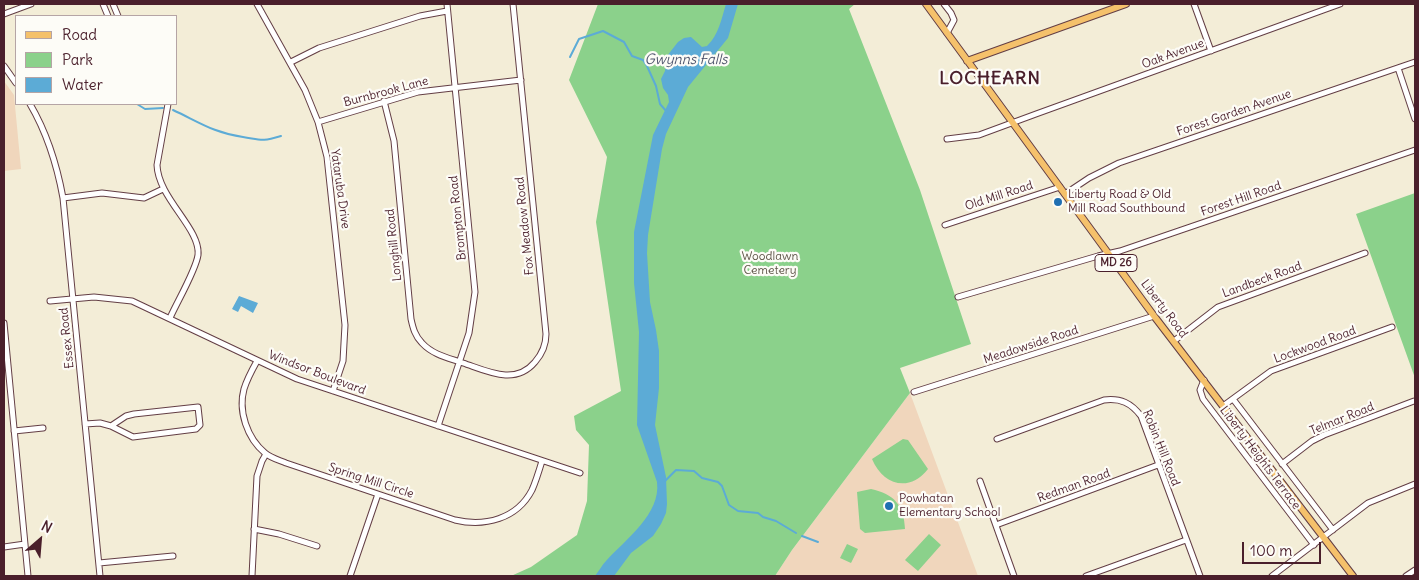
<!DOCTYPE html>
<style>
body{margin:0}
#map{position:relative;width:1419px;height:580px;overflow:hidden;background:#f3edd7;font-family:Delius,sans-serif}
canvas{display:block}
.frame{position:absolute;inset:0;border:5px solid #4a1f2b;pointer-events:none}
.legend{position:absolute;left:15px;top:15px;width:162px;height:90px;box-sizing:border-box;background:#fdfcf7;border:1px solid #b5a4a5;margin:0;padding:6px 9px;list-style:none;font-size:15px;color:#4a1f2b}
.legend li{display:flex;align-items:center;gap:10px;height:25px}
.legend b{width:25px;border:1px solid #b5a4a5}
.north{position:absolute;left:15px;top:515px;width:50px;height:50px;-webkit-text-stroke:4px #fdfcf7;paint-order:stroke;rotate:27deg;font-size:14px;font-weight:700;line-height:20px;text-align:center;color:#4a1f2b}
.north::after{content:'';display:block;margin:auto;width:18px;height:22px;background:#4a1f2b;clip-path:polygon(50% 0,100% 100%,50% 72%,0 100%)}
.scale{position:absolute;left:1242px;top:542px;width:79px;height:22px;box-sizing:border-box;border:2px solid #4a1f2b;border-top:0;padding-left:6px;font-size:15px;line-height:18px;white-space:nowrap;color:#4a1f2b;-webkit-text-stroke:4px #fdfcf7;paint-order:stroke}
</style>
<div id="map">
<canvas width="1419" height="580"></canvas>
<div class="frame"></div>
<ul class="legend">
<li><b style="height:6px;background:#f5c16b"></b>Road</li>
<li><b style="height:14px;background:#8bd18b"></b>Park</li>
<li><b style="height:14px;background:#5cabd6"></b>Water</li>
</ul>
<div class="north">N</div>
<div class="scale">100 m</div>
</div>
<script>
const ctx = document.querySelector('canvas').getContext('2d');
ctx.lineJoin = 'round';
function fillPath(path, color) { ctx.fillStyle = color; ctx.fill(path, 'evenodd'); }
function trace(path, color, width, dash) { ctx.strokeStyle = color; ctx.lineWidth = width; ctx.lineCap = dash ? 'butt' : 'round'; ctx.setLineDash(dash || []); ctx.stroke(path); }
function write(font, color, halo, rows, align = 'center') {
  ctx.font = font + ' Delius,sans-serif'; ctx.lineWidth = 4.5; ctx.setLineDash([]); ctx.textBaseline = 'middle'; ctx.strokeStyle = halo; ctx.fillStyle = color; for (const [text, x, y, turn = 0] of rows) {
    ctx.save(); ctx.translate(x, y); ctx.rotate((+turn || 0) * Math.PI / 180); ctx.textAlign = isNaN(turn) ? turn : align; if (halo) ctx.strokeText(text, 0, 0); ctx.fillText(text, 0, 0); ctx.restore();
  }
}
fillPath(new Path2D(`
 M4,81L14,95L21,169L4,171Z
 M910,393L978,576H775L792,550Z`), '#f0d6bc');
fillPath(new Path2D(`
 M598,4H855L849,9L920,190L971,344L900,368L910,393L792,550L775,576H511L531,567L577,535L587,501L589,445L576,430L574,416L621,391L596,222L607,157L569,80Z
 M1415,193V378L1356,214Z
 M903,439L908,440L928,469C909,493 883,485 872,459Z
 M871,489C894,494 904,505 905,529L865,533L860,529L857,492Z
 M929,534L941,545L918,571L905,560Z
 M847,544L858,549L851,563L840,558Z`), '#8bd18b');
fillPath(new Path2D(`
 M726,4H738L728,38L688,87L666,134L662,149L648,235L647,253L650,302L656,330L659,351V388L655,425L666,477L667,504L666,513L661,524L653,536L631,553L614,576H595C599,571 602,565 606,561C626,539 661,514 657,482L637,425L639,332L634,283V232L653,135L669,102L668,95L663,88L661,79L665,71L667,56L678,42L684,38L691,37L702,47L707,46C719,34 721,20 726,4Z
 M239,296L258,303L253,313L241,306L238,312L232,309Z`), '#5cabd6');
trace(new Path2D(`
 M570,57L579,39L603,31L624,42L632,56L643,60L647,66L656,86L660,104L667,112
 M137,104L145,109L163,108
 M173,110C199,122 214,133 243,137C262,140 261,142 281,136
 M665,481L676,470L694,471L702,478L718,482L722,486L729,505L738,511L758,513L763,517L776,521L796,533
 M802,536L818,542`), '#5cabd6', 2);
const minor = new Path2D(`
 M103,4L108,16
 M113,4L118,16
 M257,4L305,90L318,122L327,157L345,325L343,361L333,391
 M944,4L951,13L954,20L947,33
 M1194,4L1211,51
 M4,14L31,4
 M291,62L319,48L420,16L447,11
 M4,66L16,83
 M1398,68L1415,119
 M384,101L394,141L411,319C413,328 415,336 422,343C433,355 449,358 463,363C487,371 515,386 535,362C542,354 546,345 546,334L513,4
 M30,104C47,133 57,165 63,198L100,576
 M168,104L157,165C158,198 201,229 198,255C196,270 177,302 170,318
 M318,122L418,92L521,80
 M947,139L979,135L1036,114L1340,4
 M1065,194L1089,178L1119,163L1415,62
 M63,198L102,193L144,198L163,189
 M945,225L1060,187
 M958,297L1098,256L1120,251L1415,150
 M50,301L94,297L132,301L297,379L580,473
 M4,323L28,576
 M1174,341L1218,307L1365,253
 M257,361C252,370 247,379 244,389C238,411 247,438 265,453C271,458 279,460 286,463L455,520C485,527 517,519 532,490C536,481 539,471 542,461
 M1204,380L1200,390L1203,399L1314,545
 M914,392L1154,316
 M1233,399L1333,530
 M1223,406L1271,371L1392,327
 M85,424L100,423L111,426L126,416L134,414L198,407L200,425L196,429L133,437L111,426
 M438,426L469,333L475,292L447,4
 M14,431L43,428
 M997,439L1104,400C1121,398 1131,403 1141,416L1200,576
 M1282,464L1312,441L1324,435L1414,401
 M980,481L1014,576
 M996,525L1158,465
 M254,529L279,534L317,546
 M4,547L25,544
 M99,563L173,556
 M252,576L257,476L262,461L266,454
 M350,576L378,494
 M1086,576L1186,540
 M1272,576L1368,503L1415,484
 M1406,576L1415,570`);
const major = new Path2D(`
 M926,4L1154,316L1353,576
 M967,61L1126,4`);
trace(minor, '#633e45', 7);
trace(major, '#633e45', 8);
trace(minor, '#fff', 5);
trace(major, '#f5c16b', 6);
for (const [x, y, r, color] of [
 [1058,202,5,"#1f6fb2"],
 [889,506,5,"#1f6fb2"]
]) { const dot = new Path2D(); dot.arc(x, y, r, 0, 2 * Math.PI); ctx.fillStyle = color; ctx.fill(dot); trace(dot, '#fdfcf7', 2); }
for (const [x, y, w] of [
 [1116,263,42]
]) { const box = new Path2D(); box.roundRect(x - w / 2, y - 8.5, w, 17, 4); ctx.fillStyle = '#fdfcf7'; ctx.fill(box); trace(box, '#4a1f2b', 1); }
write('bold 11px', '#4a1f2b', null, [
 ["MD 26",1116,263]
]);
write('12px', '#4a1f2b', '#fdfcf7', [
 ["Oak Avenue",1173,54,-20],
 ["Burnbrook Lane",386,92,-15],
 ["Forest Garden Avenue",1234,113,-19],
 ["Yataruba Drive",340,189,82],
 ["Old Mill Road",999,196,-18],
 ["Forest Hill Road",1241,199,-19],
 ["Brompton Road",458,218,-96],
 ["Fox Meadow Road",525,226,-96],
 ["Longhill Road",394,245,-96],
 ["Landbeck Road",1262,280,-20],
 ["Liberty Road",1164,309,53],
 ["Essex Road",67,338,-96],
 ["Meadowside Road",1031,345,-18],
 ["Lockwood Road",1315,345,-20],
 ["Windsor Boulevard",317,373,21],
 ["Telmar Road",1342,419,-22],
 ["Robin Hill Road",1161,448,68],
 ["Liberty Heights Terrace",1260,458,53],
 ["Spring Mill Circle",371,481,18],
 ["Redman Road",1074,486,-20]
]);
write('12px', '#4a1f2b', '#fdfcf7', [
 ["Liberty Road & Old",1068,195],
 ["Mill Road Southbound",1068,209],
 ["Powhatan",899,499],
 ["Elementary School",899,513]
], 'left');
write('12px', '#5e5448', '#fdfcf7', [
 ["Woodlawn",770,257],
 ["Cemetery",770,271]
]);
write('italic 14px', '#51576f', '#fdfcf7', [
 ["Gwynns Falls",686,60]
]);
ctx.letterSpacing = '1px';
write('bold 18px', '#4a1f2b', '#fdfcf7', [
 ["LOCHEARN",990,79]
]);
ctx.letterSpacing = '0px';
</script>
